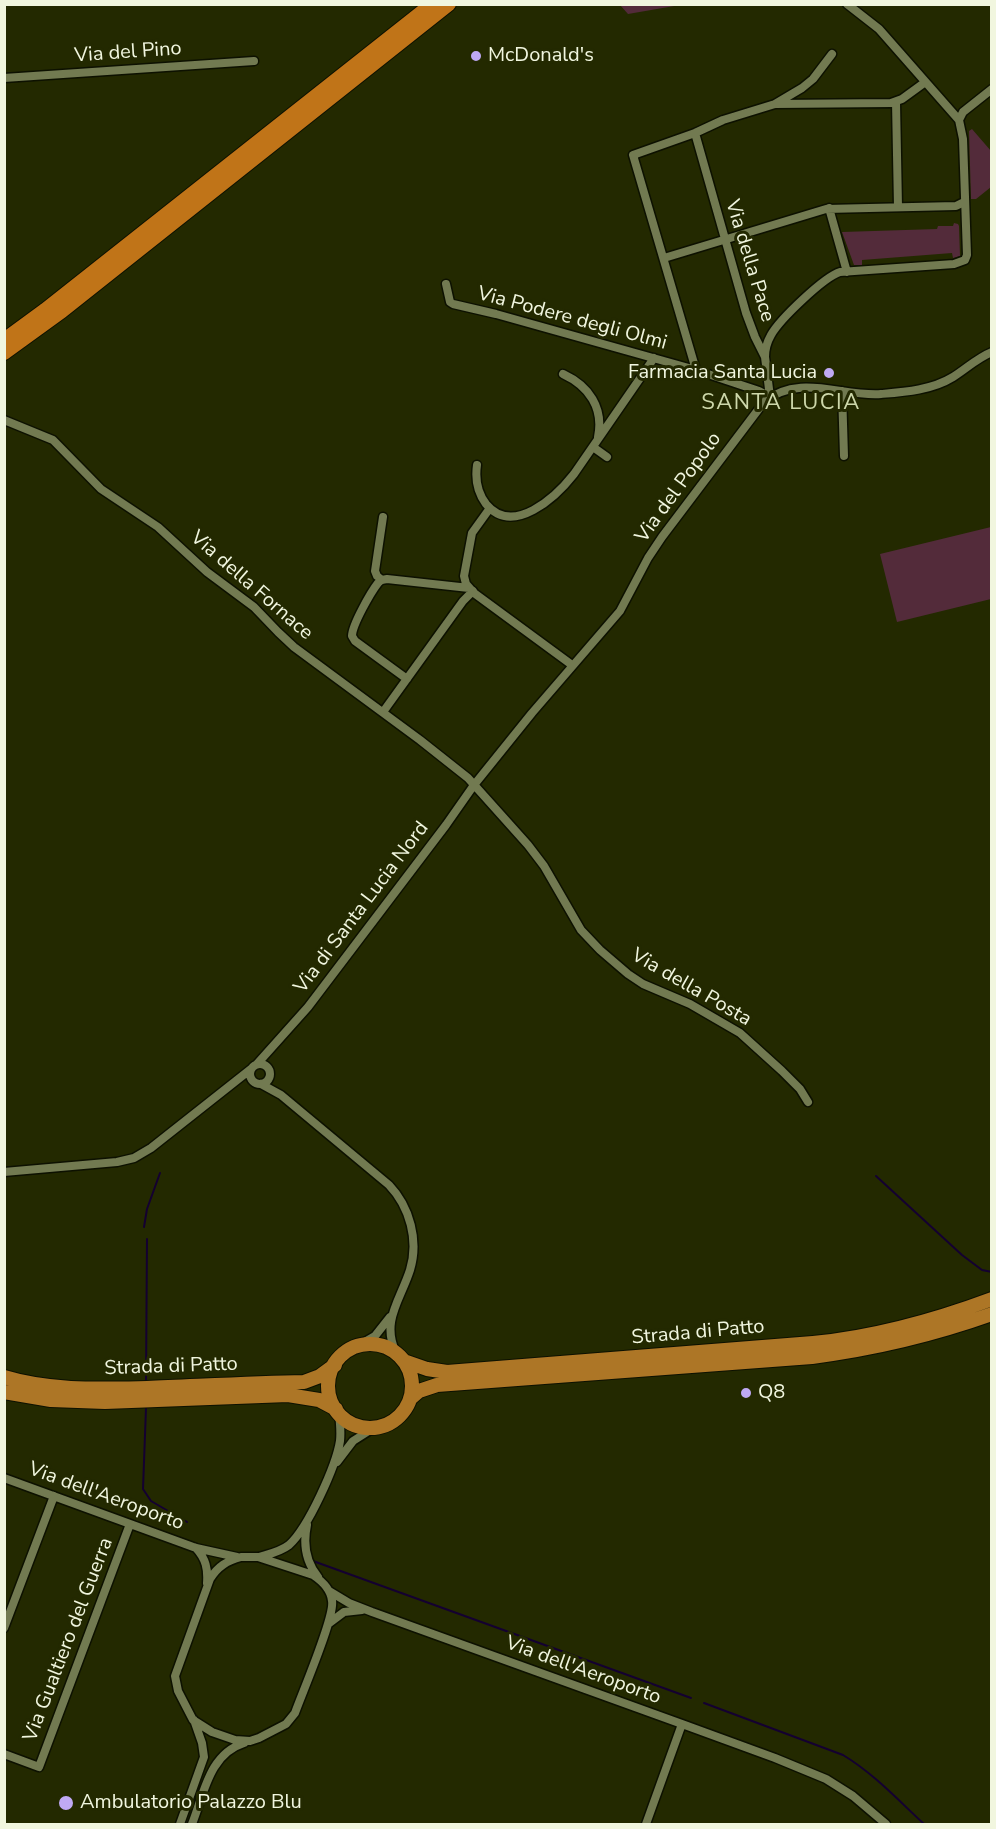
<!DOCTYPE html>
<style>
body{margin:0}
#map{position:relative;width:996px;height:1829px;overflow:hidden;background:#232900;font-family:"Nunito Sans",sans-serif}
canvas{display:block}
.frame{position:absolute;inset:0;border:6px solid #f1f6df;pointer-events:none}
</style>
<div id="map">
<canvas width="996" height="1829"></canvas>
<div class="frame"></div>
</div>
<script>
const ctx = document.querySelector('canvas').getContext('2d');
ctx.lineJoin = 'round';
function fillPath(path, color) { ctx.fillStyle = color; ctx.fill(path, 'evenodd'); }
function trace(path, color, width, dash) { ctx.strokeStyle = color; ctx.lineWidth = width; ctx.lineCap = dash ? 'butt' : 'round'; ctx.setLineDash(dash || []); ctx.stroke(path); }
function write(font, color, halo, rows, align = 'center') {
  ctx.font = font + ' "Nunito Sans",sans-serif'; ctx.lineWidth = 6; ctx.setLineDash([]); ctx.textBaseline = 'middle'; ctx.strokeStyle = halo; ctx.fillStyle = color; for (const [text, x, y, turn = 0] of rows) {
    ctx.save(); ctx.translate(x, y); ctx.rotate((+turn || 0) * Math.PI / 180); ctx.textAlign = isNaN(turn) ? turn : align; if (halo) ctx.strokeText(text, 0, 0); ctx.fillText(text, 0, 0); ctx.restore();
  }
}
fillPath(new Path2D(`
 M620,5H680L628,14Z
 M972,129L991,151V187L976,199H971L969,131Z
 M954,223L958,224L959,226L960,256L953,258L952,253L862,260V265H854L842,232L937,229L938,226H953Z
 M991,527V599L897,622L880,554Z`), '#532b3a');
trace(new Path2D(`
 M876,1176L962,1255L982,1270L992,1272
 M144,1227L147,1209L160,1173
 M146,1381L147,1239
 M146,1408L143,1489L151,1501L187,1522
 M313,1561L691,1698
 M704,1703L843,1755C873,1773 898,1800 924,1824`), '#140030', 2);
const minor = new Path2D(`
 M847,4L879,29L959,120
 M4,78L254,61
 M896,102L898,207
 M775,104L802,88L813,79L832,54
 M959,120L963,112L992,89
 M695,133L746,313L755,337L765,357L770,397
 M829,208L847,272
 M664,258L826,209L956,206L964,202
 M446,284L450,302L453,304L496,314L696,370L759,391L770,397
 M765,357C765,349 767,342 771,335C780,319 824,277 840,272L954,264L965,260L967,255L963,139L959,120
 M696,370L633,155L695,133L723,120L775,104L891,103L902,99L924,83
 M563,374C589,386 604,408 598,437
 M842,391L844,456
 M4,420L53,440L101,489L158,527L207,572L254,607L278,632L294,647L420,740L468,778L528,845L544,866L581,930L600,950L628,974L643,984L690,1004L740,1033L782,1071L800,1089L808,1102
 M593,447L607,457
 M477,465C475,479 477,492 486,504C513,537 556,497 574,474L654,358
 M490,508L472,533L464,576L466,584L474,593L572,665
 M382,580L377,576L375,571L383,517
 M407,679L355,641L352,636C352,625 371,592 378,583C382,579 382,580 387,579L469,588
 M383,712L463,601L473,591
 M250 1074a10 10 0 1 1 20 0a10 10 0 1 1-20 0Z
 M257,1064L308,1007L446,825L474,785L532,713L620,611L648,558L662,537L764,402C799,373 842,397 881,394C905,392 932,390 953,377C966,369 977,358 992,352
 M261,1084L281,1095L389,1185C410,1207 419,1241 410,1270C400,1301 381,1321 396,1353
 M4,1172L117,1162L134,1158L151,1148L251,1069
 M356,1347L375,1336L390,1317
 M337,1462L353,1441L375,1427
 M4,1478L196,1548L237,1557
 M307,1525C303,1544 305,1561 318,1577
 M196,1548C206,1559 208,1569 207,1583
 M241,1557H258L313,1575C322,1581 331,1589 332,1601C335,1617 302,1693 295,1713L286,1724L259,1738L250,1741L235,1740L212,1732L193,1720L178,1691L175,1676L210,1579C218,1566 227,1561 241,1557Z
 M259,1557C269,1554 280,1552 289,1545C308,1528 336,1466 340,1441C341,1432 340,1422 339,1413
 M329,1591L349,1603L372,1612L682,1724L646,1824
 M328,1624L344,1612L362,1610
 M4,1628L54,1496
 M682,1724L775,1758L826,1779L853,1796L886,1824
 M4,1754L39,1767L130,1524
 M180,1824L204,1757L202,1743L194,1720
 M192,1824C204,1794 209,1754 244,1743`);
const primary = new Path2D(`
 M328 1386a42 42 0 1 1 84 0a42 42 0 1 1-84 0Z
 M404,1361L427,1369L447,1372L813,1343C875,1337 933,1321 992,1299
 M4,1377C50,1391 99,1389 147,1388C199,1386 251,1383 304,1382L320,1376L335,1365
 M4,1392L51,1400L105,1402L288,1395L319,1400L336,1409
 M411,1398L419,1391L437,1385L812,1357C874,1349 933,1335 992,1314`);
const trunk = new Path2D(`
 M4,340L45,310L432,4
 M4,353L62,311L449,4`);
trace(minor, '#0d1100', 11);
trace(primary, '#0d1100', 16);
trace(trunk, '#0d1100', 16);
trace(minor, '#727a51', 8);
trace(primary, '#ad7626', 14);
trace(trunk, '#c07418', 14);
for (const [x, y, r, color] of [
 [476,56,6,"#bfa9f4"],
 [829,373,6,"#bfa9f4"],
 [746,1393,6,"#bfa9f4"],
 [66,1803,8,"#bfa9f4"]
]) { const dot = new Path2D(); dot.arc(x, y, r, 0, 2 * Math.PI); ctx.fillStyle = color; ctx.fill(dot); trace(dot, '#232900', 2); }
write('20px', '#f1f6df', '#232900', [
 ["Via del Pino",128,53,-4],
 ["Via della Pace",749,261,73],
 ["Via Podere degli Olmi",572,319,15],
 ["Via del Popolo",679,488,-54],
 ["Via della Fornace",251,586,41],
 ["Via di Santa Lucia Nord",362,908,-53],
 ["Via della Posta",691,988,30],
 ["Strada di Patto",698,1333,-5],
 ["Strada di Patto",171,1367,-2],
 ["Via dell'Aeroporto",106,1497,20],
 ["Via Gualtiero del Guerra",69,1640,-69],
 ["Via dell'Aeroporto",583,1671,20]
]);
write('20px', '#f1f6df', '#232900', [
 ["McDonald's",488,56],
 ["Farmacia Santa Lucia",817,373,"right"],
 ["Q8",758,1393],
 ["Ambulatorio Palazzo Blu",80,1803]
], 'left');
ctx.letterSpacing = '1.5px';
write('22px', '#cdd7aa', '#232900', [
 ["SANTA LUCIA",781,404]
]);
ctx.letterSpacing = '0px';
</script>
